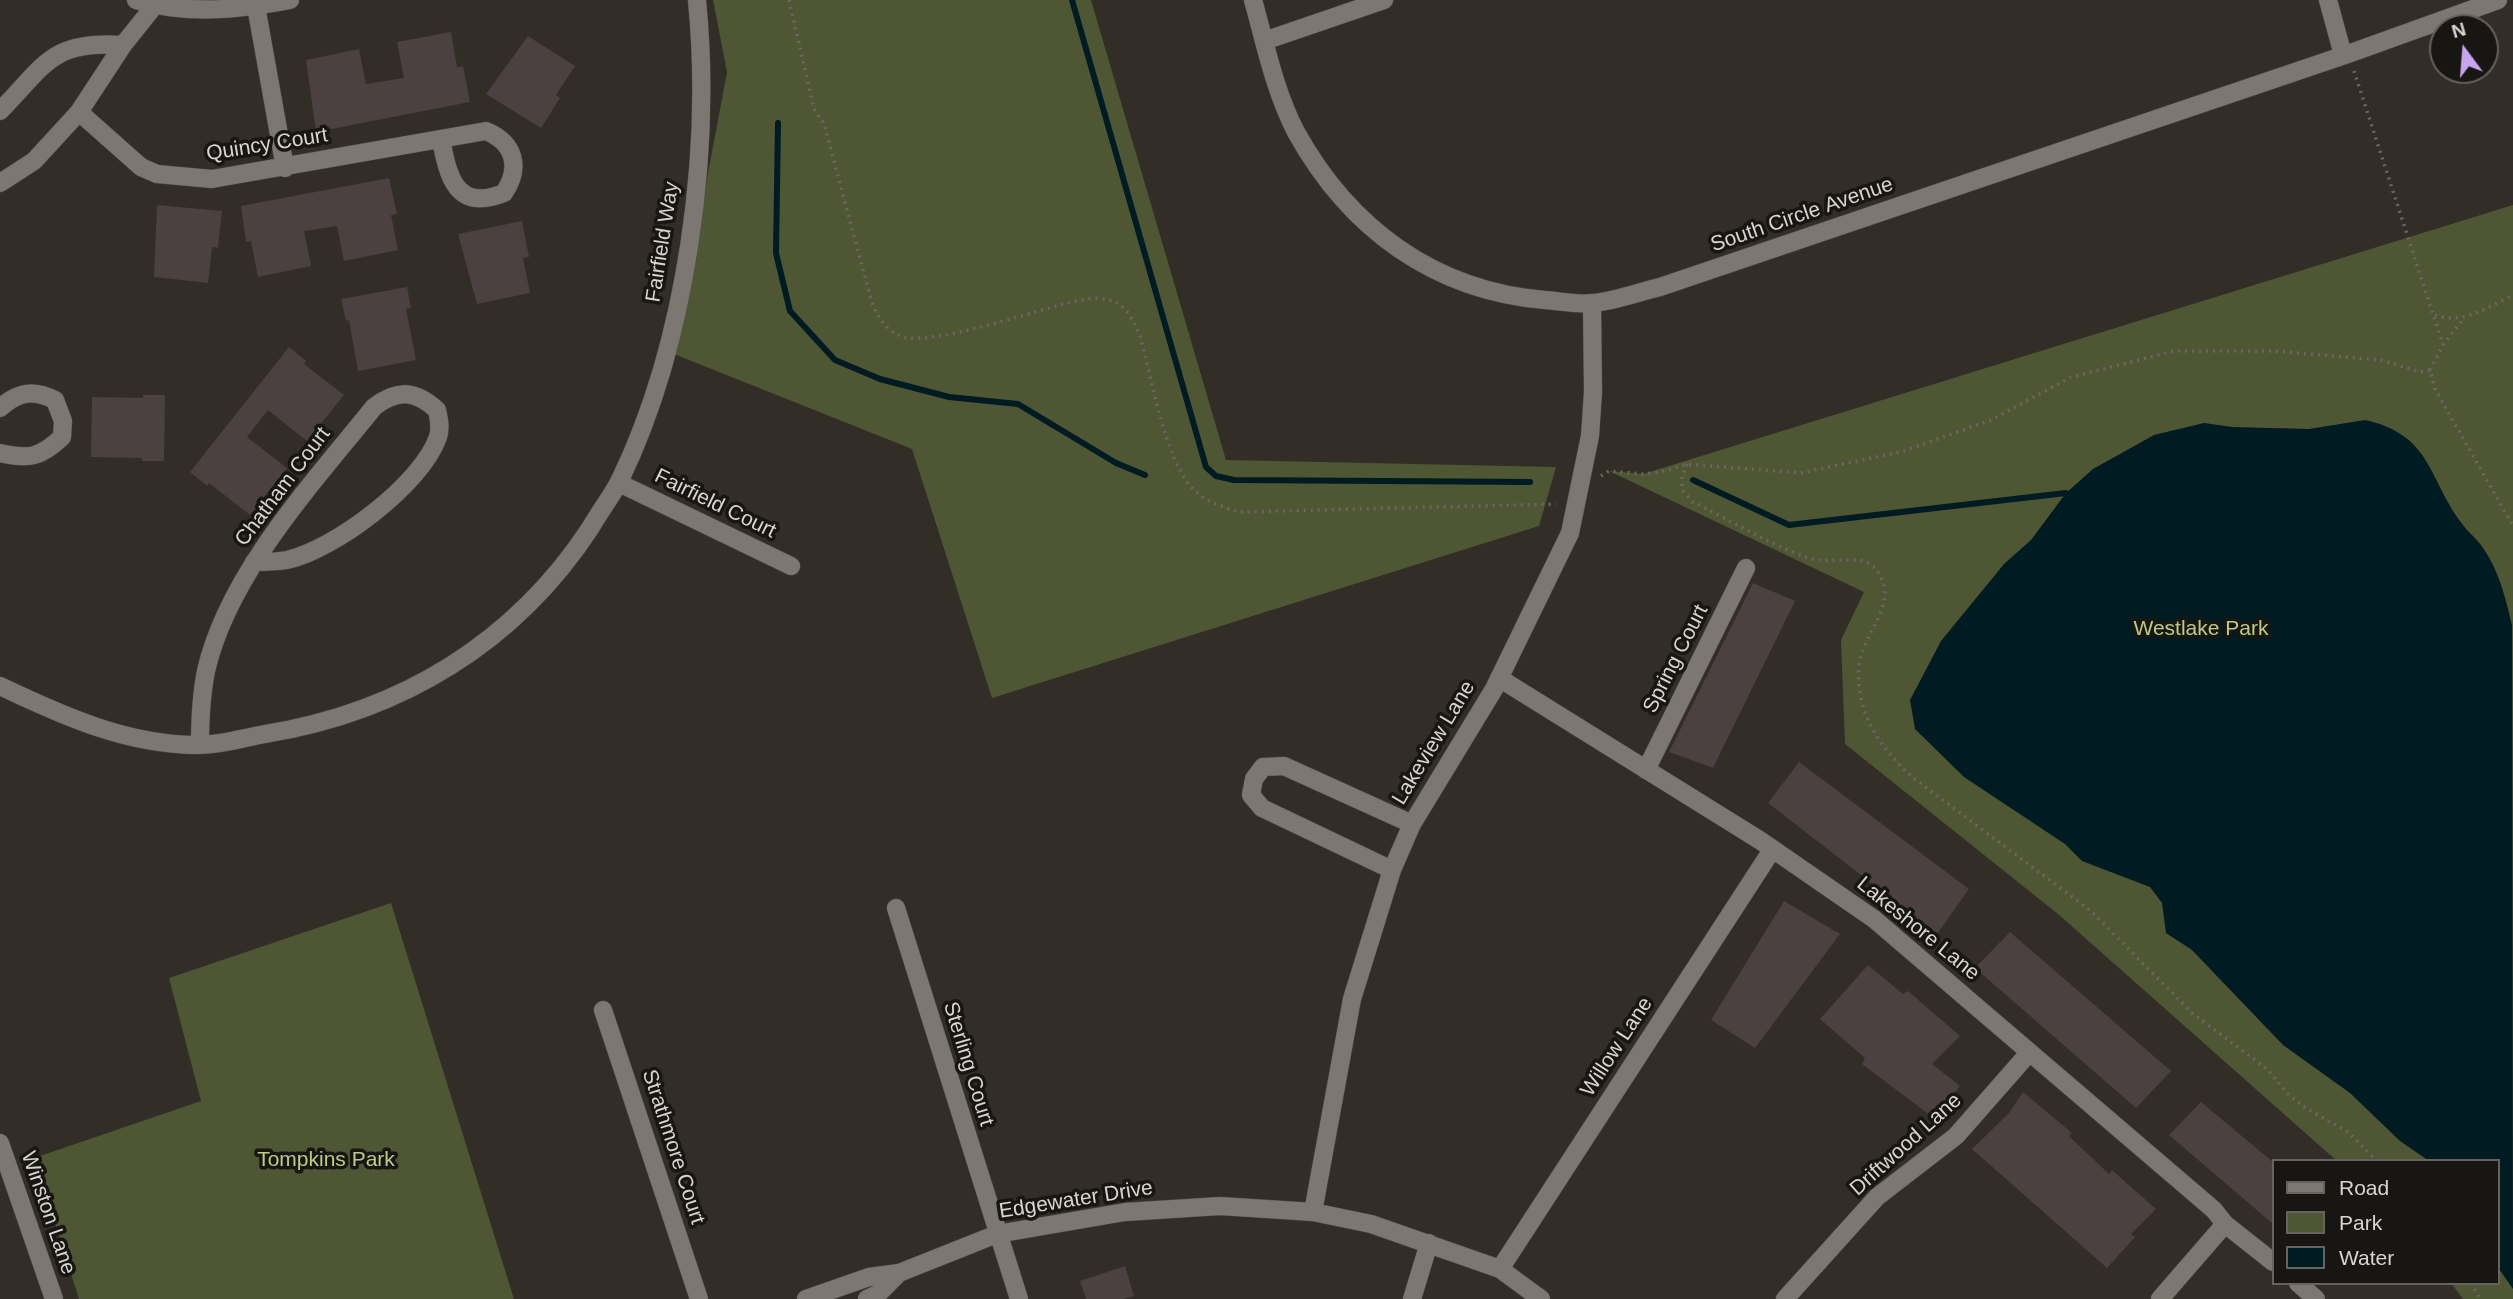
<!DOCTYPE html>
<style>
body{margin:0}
#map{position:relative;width:2513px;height:1299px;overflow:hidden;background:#322d27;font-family:Arial,sans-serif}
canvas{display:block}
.legend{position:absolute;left:2272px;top:1159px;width:228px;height:126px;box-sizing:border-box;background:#181613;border:2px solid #65625f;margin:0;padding:9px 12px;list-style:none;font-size:21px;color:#d8d5d1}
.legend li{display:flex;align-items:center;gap:14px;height:35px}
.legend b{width:35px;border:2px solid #65625f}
.north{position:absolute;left:2429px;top:14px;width:70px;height:70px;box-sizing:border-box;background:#181613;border:2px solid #65625f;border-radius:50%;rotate:344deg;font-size:19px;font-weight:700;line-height:28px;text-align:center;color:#d8d5d1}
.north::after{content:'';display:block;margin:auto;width:24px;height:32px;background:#c7a6ef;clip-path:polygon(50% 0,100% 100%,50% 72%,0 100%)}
</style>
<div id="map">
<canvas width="2513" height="1299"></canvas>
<ul class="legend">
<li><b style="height:9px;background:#7c7770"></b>Road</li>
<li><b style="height:19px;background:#4f5634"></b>Park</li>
<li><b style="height:19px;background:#001b22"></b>Water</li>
</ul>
<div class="north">N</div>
</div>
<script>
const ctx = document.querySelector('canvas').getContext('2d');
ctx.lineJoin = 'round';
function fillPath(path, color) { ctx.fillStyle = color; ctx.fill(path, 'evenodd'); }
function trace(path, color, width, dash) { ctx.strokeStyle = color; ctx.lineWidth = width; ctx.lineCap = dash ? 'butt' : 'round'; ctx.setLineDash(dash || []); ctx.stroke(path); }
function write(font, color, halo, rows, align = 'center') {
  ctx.font = font + ' Arial,sans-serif'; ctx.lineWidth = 7; ctx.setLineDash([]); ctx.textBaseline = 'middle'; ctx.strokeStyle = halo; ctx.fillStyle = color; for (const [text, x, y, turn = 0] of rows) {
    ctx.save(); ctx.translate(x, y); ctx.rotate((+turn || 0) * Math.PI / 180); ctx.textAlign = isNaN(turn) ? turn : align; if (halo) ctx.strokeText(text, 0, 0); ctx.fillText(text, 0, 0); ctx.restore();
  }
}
fillPath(new Path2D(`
 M713,0H1091L1226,460L1556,467L1539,526L992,698L912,449L674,354L727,72Z
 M2513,205V1299H2463L2451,1283H2497V1161H2337L2058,914L1845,744L1841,640L1864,592L1609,471L1643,474Z
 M391,903L514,1299H79L34,1158L201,1101L169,978Z`), '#4f5634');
fillPath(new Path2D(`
 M2365,420C2431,435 2427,475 2460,521C2466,530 2475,537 2481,545C2499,570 2505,596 2512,625L2513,1289L2497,1266V1161H2429L2400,1141L2350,1093L2283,1045L2192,950L2166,933L2162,903L2150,887L2082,861L2065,844L1964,777L1915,729L1910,700L1941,641L2004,564L2031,540L2066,493L2093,469L2154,435L2204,423L2232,427L2309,429Z`), '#001b22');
trace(new Path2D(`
 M1072,0L1206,467L1216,476L1234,480L1530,482
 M778,123L776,253L790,311L835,360L880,379L949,397L1018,404L1116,463L1145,475
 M1693,480L1789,525L2066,493L2071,497`), '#001b22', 6);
fillPath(new Path2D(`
 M451,32L457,67L463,66L470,102L316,132L306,60L359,49L366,84L404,78L397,42Z
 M528,36L575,66L556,95L560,98L541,128L486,94Z
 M389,178L397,214L391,215L398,250L344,261L337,226L304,231L311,266L258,277L251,241L246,242L241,206Z
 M157,205L222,211L218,248L212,247L208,283L154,277Z
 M522,221L529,257L523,258L530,293L477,304L458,234Z
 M407,287L411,308L406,309L416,360L358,371L349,320L346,321L341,299Z
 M289,347L306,361L304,364L344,395L307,441L268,410L247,437L287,468L250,515L209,483L207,486L190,472Z
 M143,395H165L164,461H142V458L91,457L92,397L143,398Z
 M1753,583L1795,601L1713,768L1669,752Z
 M1799,762L1969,889L1937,934L1768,803Z
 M1784,901L1840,934L1755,1048L1711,1020Z
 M2010,932L2171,1071L2136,1108L1975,968Z
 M1868,965L1903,994L1908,991L1960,1036L1932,1064L1960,1086L1935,1119L1862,1064L1865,1058L1820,1019Z
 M2023,1092L2072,1133L2069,1136L2109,1174L2112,1170L2156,1209L2131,1234L2135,1237L2107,1268L1972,1149L2009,1113Z
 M2201,1102L2273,1162V1224L2169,1135Z
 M1125,1266L1134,1296L1124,1299H1086L1080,1281Z`), '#4a4140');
const minor = new Path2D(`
 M136,0C188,15 238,10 290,0
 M1253,0C1265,43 1275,92 1296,132C1349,228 1434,291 1545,300C1560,301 1578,305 1593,303C1615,301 1639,292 1660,287L2348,54L2498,0
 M2328,0L2343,55
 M256,6L285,168
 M1264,41L1384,0
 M0,111C47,63 51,41 123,45
 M79,112L141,167L157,174L212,179L486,131C515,143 521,168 504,193C456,212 448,177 441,139
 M0,183L34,161L79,112L123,45L155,5
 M0,408C18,392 33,389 55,400L63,421L62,437C41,457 29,460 0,453
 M619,483L791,566
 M1499,678L1761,841L1874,919L2214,1210L2225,1224L2273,1262
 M0,686C63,716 127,745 198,745C220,745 243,738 265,734C401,712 515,643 591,527C600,511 612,496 620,480C687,341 712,153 697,0
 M200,745C200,720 201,696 206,671C228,574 313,483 374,407C397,389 415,390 437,410C439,419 441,428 438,437C422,484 334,550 287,560C276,562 265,562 254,562
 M1646,770L1746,568
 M1392,870L1262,808L1251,795L1254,779L1263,767L1284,766L1412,824
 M896,908L1019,1299
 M603,1010L699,1299
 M0,1143L54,1299
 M1313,1212L1352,999L1392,870L1412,824L1494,689L1570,533L1590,436L1593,392L1592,304
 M1500,1269L1772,850
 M2298,1283L2316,1299
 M806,1299L869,1277L899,1273L997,1234L1125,1212L1220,1206L1313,1212L1371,1224L1500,1269L1541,1299
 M867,1299L878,1294L899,1273
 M1412,1299L1429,1243
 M1785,1299L1877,1197L1956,1136L2028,1054
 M2160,1299L2225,1224`);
trace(minor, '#4f4b46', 19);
trace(new Path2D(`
 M789,0L814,109L824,124L872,303C878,318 887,332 904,337C932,345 1025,314 1057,306C1074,301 1098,294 1115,302C1129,309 1134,323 1140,336C1151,375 1165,459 1192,488C1204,501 1223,507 1239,512L1556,504
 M2354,71L2443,345
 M2435,315C2463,325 2488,307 2513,295
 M2430,370L2443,345L2464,318
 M1687,464L1682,477V490L1693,502C1725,517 1788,556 1819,560C1838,563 1865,552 1878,572C1900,604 1861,635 1859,666C1855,713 1880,747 1912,777L2091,911L2192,1013L2267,1069L2288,1094L2307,1109L2348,1132L2377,1161
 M1601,476L1609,471L1643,474L1661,472L1687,464L1800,473L1901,452L1991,420L2071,377L2175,351H2274L2381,360L2420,372L2430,370L2435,389L2513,526
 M2471,1283L2480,1299`), '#6b6661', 3.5, [2, 5]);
trace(minor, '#7c7770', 18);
write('21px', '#d8d5d1', '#181613', [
 ["Quincy Court",267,145,-9],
 ["South Circle Avenue",1802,215,-19],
 ["Fairfield Way",663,242,-81],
 ["Chatham Court",283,487,-53],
 ["Fairfield Court",715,504,26],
 ["Spring Court",1676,659,-63],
 ["Lakeview Lane",1434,743,-59],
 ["Lakeshore Lane",1918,929,39],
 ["Willow Lane",1617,1047,-57],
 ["Sterling Court",968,1064,73],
 ["Driftwood Lane",1906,1145,-42],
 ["Strathmore Court",673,1147,72],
 ["Edgewater Drive",1076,1200,-9],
 ["Winston Lane",48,1213,71]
]);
write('21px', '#bdcb87', '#181613', [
 ["Westlake Park",2201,629],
 ["Tompkins Park",326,1160]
]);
</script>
